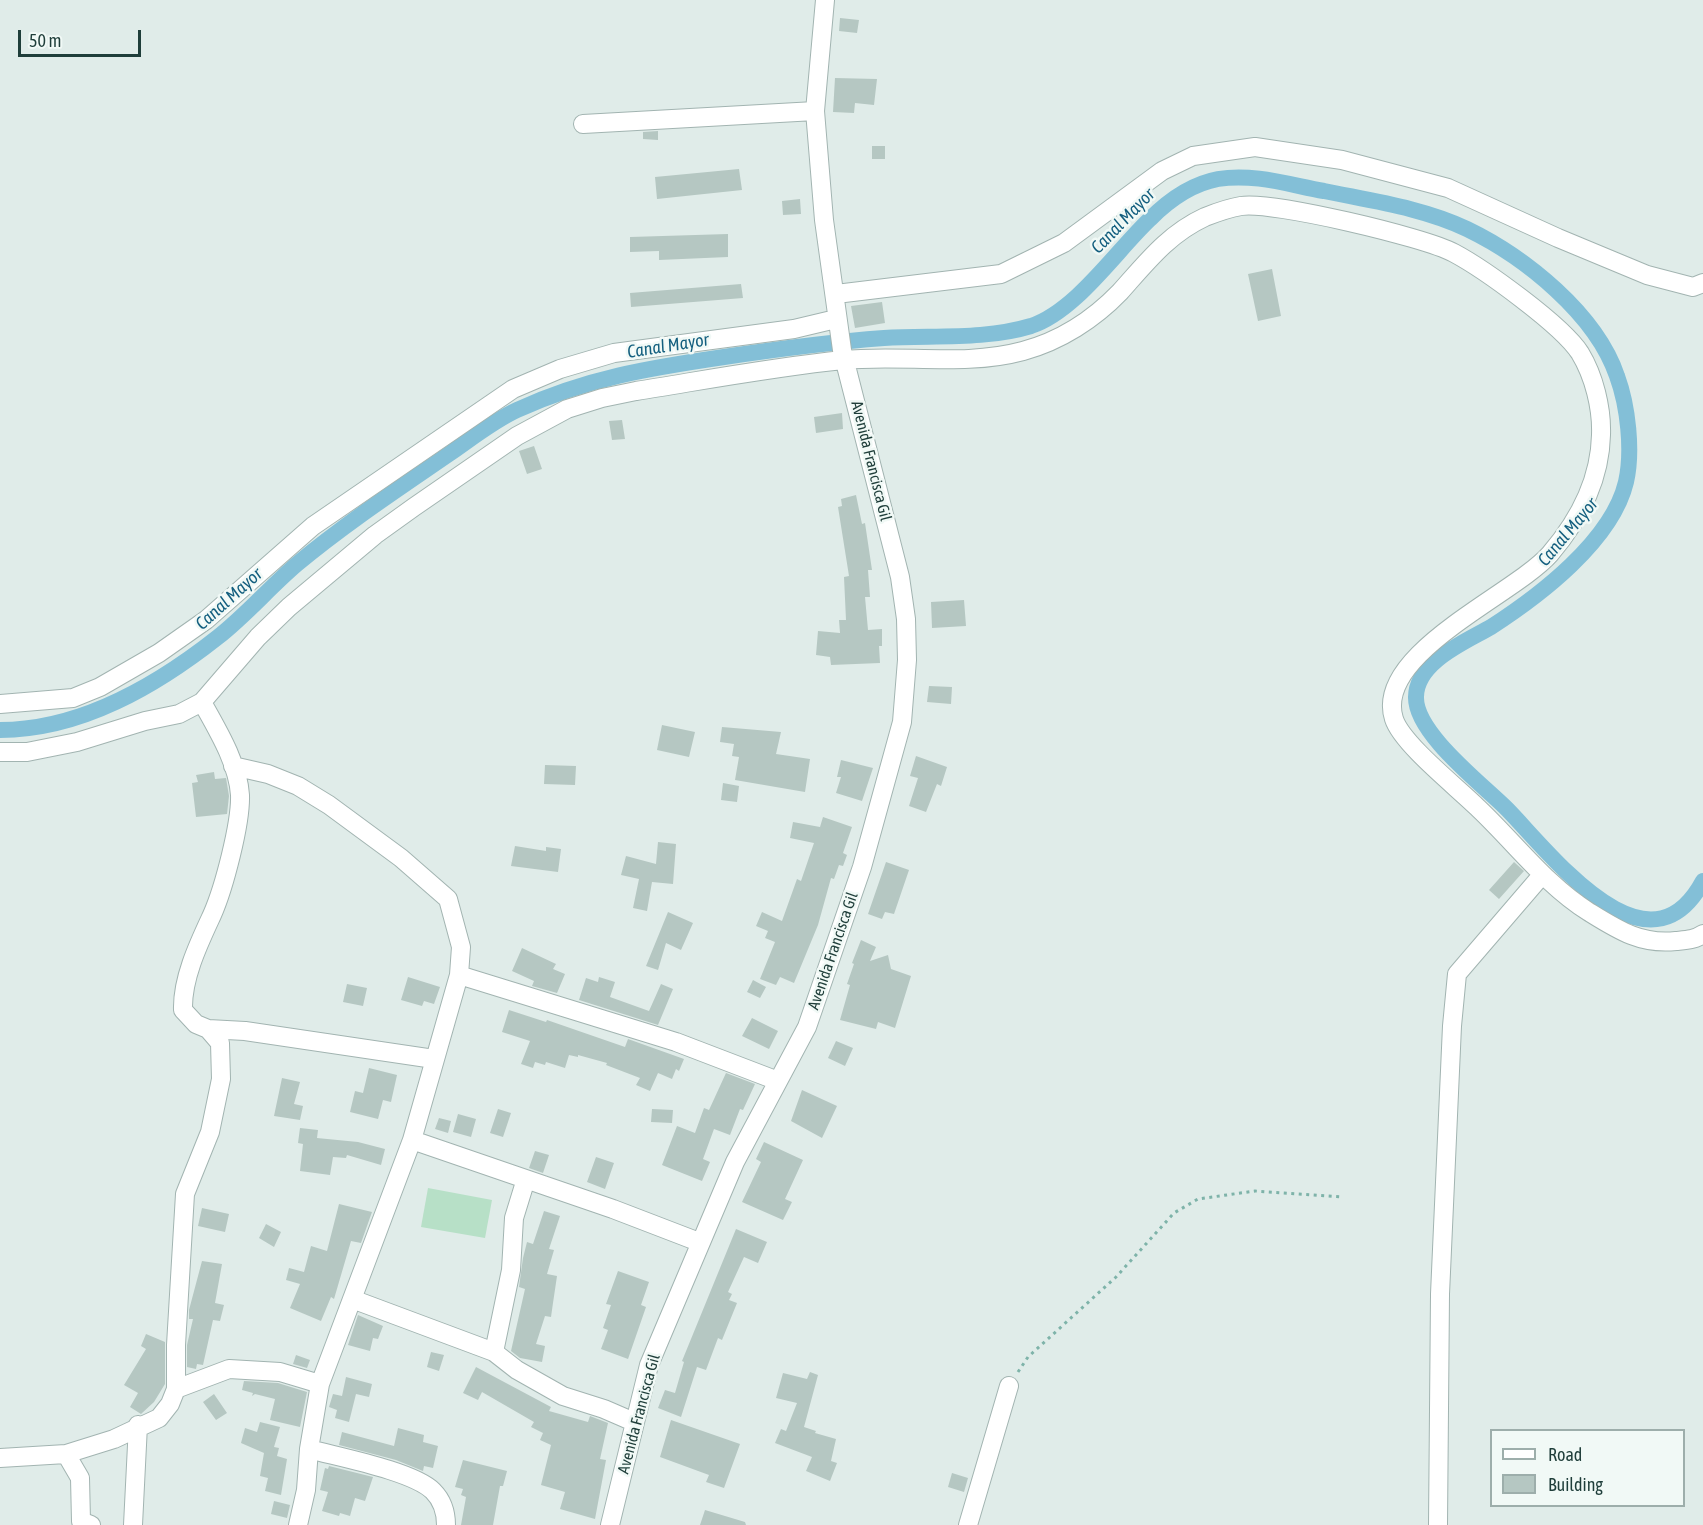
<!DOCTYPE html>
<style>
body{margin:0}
#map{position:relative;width:1703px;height:1525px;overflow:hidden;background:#e0ece9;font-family:"Asap Condensed",sans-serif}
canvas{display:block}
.legend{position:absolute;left:1490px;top:1429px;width:195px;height:78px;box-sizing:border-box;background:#f1f9f6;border:2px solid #9daeab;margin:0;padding:8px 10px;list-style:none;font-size:18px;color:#1f3e3a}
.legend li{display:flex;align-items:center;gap:12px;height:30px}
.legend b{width:30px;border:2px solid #9daeab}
.scale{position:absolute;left:18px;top:30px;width:123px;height:27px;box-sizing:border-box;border:3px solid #1f3e3a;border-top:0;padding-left:8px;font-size:18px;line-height:21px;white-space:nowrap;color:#1f3e3a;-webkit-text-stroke:4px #f1f9f6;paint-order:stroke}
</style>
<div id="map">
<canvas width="1703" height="1525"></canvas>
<ul class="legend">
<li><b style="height:8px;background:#fff"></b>Road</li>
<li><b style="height:16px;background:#b5c7c2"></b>Building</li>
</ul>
<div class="scale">50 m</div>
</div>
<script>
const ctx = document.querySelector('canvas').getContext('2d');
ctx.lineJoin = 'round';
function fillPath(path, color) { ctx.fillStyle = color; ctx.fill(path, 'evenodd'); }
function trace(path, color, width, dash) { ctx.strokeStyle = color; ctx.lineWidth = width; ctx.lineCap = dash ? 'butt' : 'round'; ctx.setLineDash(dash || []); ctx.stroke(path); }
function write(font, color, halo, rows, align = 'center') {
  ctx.font = font + ' "Asap Condensed",sans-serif'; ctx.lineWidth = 5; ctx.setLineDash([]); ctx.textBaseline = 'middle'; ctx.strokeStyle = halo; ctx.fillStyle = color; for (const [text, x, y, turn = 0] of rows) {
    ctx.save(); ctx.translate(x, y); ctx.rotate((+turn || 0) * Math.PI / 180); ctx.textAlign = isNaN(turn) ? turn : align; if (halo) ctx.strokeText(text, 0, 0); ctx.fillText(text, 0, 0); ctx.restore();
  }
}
fillPath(new Path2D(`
 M428,1188L492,1200L485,1238L421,1227Z`), '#b7e0c7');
trace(new Path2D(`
 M0,730C81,730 156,686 218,637C246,615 270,587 297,564C345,524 398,489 449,454C471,439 493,421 517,410C587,378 649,368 724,357C778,349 831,342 884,338C933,335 985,340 1031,326C1076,311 1116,251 1150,219C1169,200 1191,184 1218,179C1254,173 1290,185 1324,191C1372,201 1423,208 1467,229C1525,257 1596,314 1617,376C1628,406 1633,451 1626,482C1612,541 1539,596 1491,627C1465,642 1416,662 1416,697C1415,733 1482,784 1507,809C1552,855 1648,983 1703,881`), '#83bfd7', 16);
fillPath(new Path2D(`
 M840,18L859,20L857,33L839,31Z
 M835,78L877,79L874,105L855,103L854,113L833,112Z
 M658,131V140L643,139V132Z
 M872,146H885V159H872Z
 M739,169L742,190L657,199L655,177Z
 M800,199L801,214L783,215L782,201Z
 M728,234V257L659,260V251L630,252V237Z
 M1272,269L1281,316L1258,321L1248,274Z
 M741,284L743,298L631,307L630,293Z
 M882,302L885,323L855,328L851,306Z
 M842,413L843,429L816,433L814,417Z
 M622,420L625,439L612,440L609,421Z
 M534,446L542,469L527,474L519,451Z
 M856,495L862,524L865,523L872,570H868L870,597H865L868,630L882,629V646H879L880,663L831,665L830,657L816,655L818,631L840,633L839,620H846L844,577L849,576L838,507L842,506L841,499Z
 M964,600L966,626L932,628L931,602Z
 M929,686L952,687L951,704L927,702Z
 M662,725L695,732L689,757L657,750Z
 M722,727L781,732L776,754L810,759L805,792L735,780L739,757L732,756L734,744L720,742Z
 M916,756L947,767L941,786L937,784L926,812L909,806L918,778L910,776Z
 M841,760L873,768L862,801L836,793L841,777H837Z
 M545,765L576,766L575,785L544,784Z
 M214,772L215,779L226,778L229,796L227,814L196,817L192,783L198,782L196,775Z
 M723,783L739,786L737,802L721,800Z
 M823,817L852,827L843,853L847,855L843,866L839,865L834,879L831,878L818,925L794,983L780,977L776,985L760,979L775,942L765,938L768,931L756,926L762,912L782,921L797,879L801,881L814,843L790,838L793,822L820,827Z
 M658,842L676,844L673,884L652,882L647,911L633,908L639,879L621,875L626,856L656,864Z
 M515,846L546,851V847L561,849L558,872L511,866Z
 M886,862L909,870L894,914L885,912L882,919L868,914Z
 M1514,862L1524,871L1499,899L1489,890Z
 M668,912L693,923L681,950L666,943L658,970L646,966Z
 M861,940L876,947L870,961L888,955L891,969L911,976L895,1028L878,1022L876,1029L840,1020L850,985L847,984L854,964L852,963Z
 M522,948L556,964L553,969L565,974L557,993L532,986L534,981L512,971Z
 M408,977L440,987L434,1004L424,1001L422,1006L401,1000Z
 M599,977L615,982L610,997L649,1011L661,984L673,989L658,1025L579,1000L586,978L598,982Z
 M753,980L766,987L760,998L747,992Z
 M347,984L367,988L363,1006L343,1002Z
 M509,1010L546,1022L547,1020L625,1047L628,1039L684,1059L679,1071L676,1069L672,1079L658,1073L650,1091L636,1085L640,1078L606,1065L607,1063L578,1055V1057L569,1055L565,1068L546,1062L545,1065L535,1062L533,1068L521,1064L530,1041L502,1032Z
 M752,1018L778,1031L769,1049L742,1036Z
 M836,1041L853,1048L845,1066L828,1058Z
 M369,1068L397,1075L391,1102L383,1100L378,1119L350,1112L355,1091L363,1093Z
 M726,1073L755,1084L743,1110L740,1109L730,1135L714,1129L703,1159L710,1162L702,1181L662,1165L677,1126L695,1133L704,1108L709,1110Z
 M282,1078L300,1082L294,1104L303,1106L300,1120L274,1116Z
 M802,1090L837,1106L822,1138L791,1121Z
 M498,1109L511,1113L503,1137L490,1133Z
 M652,1109L673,1110L672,1123L651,1122Z
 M458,1114L476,1119L471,1137L453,1132Z
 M439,1118L451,1121L448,1133L435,1129Z
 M300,1128L318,1130L317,1138L358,1142L385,1149L381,1165L347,1155L346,1158L333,1157L330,1175L300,1171L303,1144L298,1143Z
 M764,1142L803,1160L785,1199L792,1202L783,1220L742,1202L761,1162L756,1159Z
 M535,1151L549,1155L543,1173L529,1168Z
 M596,1157L614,1163L605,1189L587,1182Z
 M339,1204L372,1212L361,1243L351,1241L334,1299L331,1297L321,1321L290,1308L300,1284L286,1280L289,1268L304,1272L311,1246L327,1251Z
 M202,1208L229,1214L225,1232L198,1226Z
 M544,1211L560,1216L549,1249L554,1250L547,1274L557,1276L553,1303L551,1317L545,1316L536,1344L545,1346L542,1362L520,1358L511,1351L525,1289L519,1287L523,1258L527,1242L533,1244Z
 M266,1224L281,1232L274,1247L259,1238Z
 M736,1229L767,1242L758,1263L744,1257L728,1292L732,1294L729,1300L737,1303L722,1340L718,1338L706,1370L697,1367L681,1417L658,1408L665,1390L675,1393L684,1362L682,1361Z
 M202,1261L222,1264L215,1303L224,1305L220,1321L213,1320L203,1365L197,1364L196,1369L187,1367V1345L193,1319H189V1310Z
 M618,1271L649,1282L641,1305L646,1307L628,1359L601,1349L608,1330L603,1328L611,1305L606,1304Z
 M358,1315L383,1326L378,1339L373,1338L370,1351L348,1345Z
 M146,1334L165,1342V1384L154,1402L141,1414L130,1407L138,1393L124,1385L146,1349L141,1346Z
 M431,1352L444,1355L439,1371L427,1367Z
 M296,1355L310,1360L307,1368L293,1364Z
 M476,1367L551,1407L549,1411L588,1422L590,1416L608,1423L600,1459L606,1460L595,1519L560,1509L565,1492L541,1485L551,1445L540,1440L543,1433L531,1427L534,1422L482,1392L478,1400L463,1393Z
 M810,1372L818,1375L804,1427L816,1431L815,1433L836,1439L831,1461L837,1463L830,1481L806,1471L812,1457L775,1443L781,1429L786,1431L797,1403L776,1398L783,1373L807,1379Z
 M346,1377L372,1384L369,1397L356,1394L349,1422L335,1418L337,1410L329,1407L333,1394L342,1396Z
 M244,1381L278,1383L307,1392L300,1427L270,1420L275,1399L255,1394L252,1396L253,1393L242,1390Z
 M214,1394L227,1413L216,1420L203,1402Z
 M671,1420L740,1444L724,1488L706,1482L709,1475L660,1457Z
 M260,1422L280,1427L274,1447L279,1448L277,1456L287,1459L281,1495L265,1491L268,1478L260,1476L264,1453L241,1443L245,1428L257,1432Z
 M398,1428L424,1435L423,1442L438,1446L433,1468L424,1466L423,1471L396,1460L339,1445L342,1432L394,1446Z
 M463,1460L507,1471L503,1486H500L493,1525H461L466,1497L461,1495L463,1489L455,1487Z
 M329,1466L373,1477L365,1501L355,1498L350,1516L340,1513L339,1516L322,1511L328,1492L320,1490L325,1468L328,1469Z
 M952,1473L968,1478L964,1492L948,1487Z
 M274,1501L290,1505L287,1518L271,1514Z
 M705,1510L745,1522L746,1525H700Z`), '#b5c7c2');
const minor = new Path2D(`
 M583,124L815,111
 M836,294L1001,274L1064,243L1162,171L1193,156L1255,147L1342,160L1448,188L1558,238L1647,275L1693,287L1703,283
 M0,704L73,698L100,687L159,653L206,620L313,526L513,389L560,369L614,353L794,329L836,319
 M0,752H27L77,742L145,721L179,714L202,702L258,637L289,607L375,535L414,507L517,436L567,409L602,398L636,391C705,380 774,367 843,360C903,354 964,367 1023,351C1060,341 1094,319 1120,292C1146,263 1168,234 1205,217C1215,213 1229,208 1241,206C1272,201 1424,237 1454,253C1484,269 1562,325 1580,353C1594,376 1602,408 1601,435C1600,481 1579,520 1550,554C1514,595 1373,654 1394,719C1402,744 1458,788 1478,808C1515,843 1546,885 1589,912C1618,930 1641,945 1676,941C1687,940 1694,940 1703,934
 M233,766L268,774L298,786L329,805L401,858L448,899L461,947L459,975L412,1140L320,1384L309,1449L306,1490L298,1525
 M459,975L676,1042L778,1081
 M208,1029L245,1031L434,1059
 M412,1140L613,1209L699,1242
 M352,1299L494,1352L517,1370L563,1396L604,1409L634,1422
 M494,1352L511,1270L514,1218L526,1179
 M176,1389V1345L185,1194L210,1132L221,1079L220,1043L208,1029L196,1024L183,1010C182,978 199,943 212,915C224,888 241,823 240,795C238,763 217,729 202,702
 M309,1449C338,1457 413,1471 433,1491C442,1500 446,1513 446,1525
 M66,1454L80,1478L81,1521L91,1525
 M0,1458L66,1454L114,1439L159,1418L170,1404L176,1389L229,1369L280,1372L320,1384
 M133,1525L138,1425
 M610,1525L649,1365L735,1162L807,1027L862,867L902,722L907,660L906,619L900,577L842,350L824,220L815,111L825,0
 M968,1525L1009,1386
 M1438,1525L1440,1294L1452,1026L1457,974L1542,875`);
trace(minor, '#a2b4b1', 20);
trace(new Path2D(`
 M1018,1372L1028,1357L1116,1277L1174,1213L1198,1199L1255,1191L1343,1197`), '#7eb3a9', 3, [3, 4.5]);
trace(minor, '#fff', 18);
write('16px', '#1f3e3a', '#f1f9f6', [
 ["Avenida Francisca Gil",871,461,76],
 ["Avenida Francisca Gil",833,951,-71],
 ["Avenida Francisca Gil",639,1414,-75]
]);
write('italic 18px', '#145f7f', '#f1f9f6', [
 ["Canal Mayor",1123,221,-46],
 ["Canal Mayor",668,346,-9],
 ["Canal Mayor",1568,532,-50],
 ["Canal Mayor",229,599,-42]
]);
</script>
